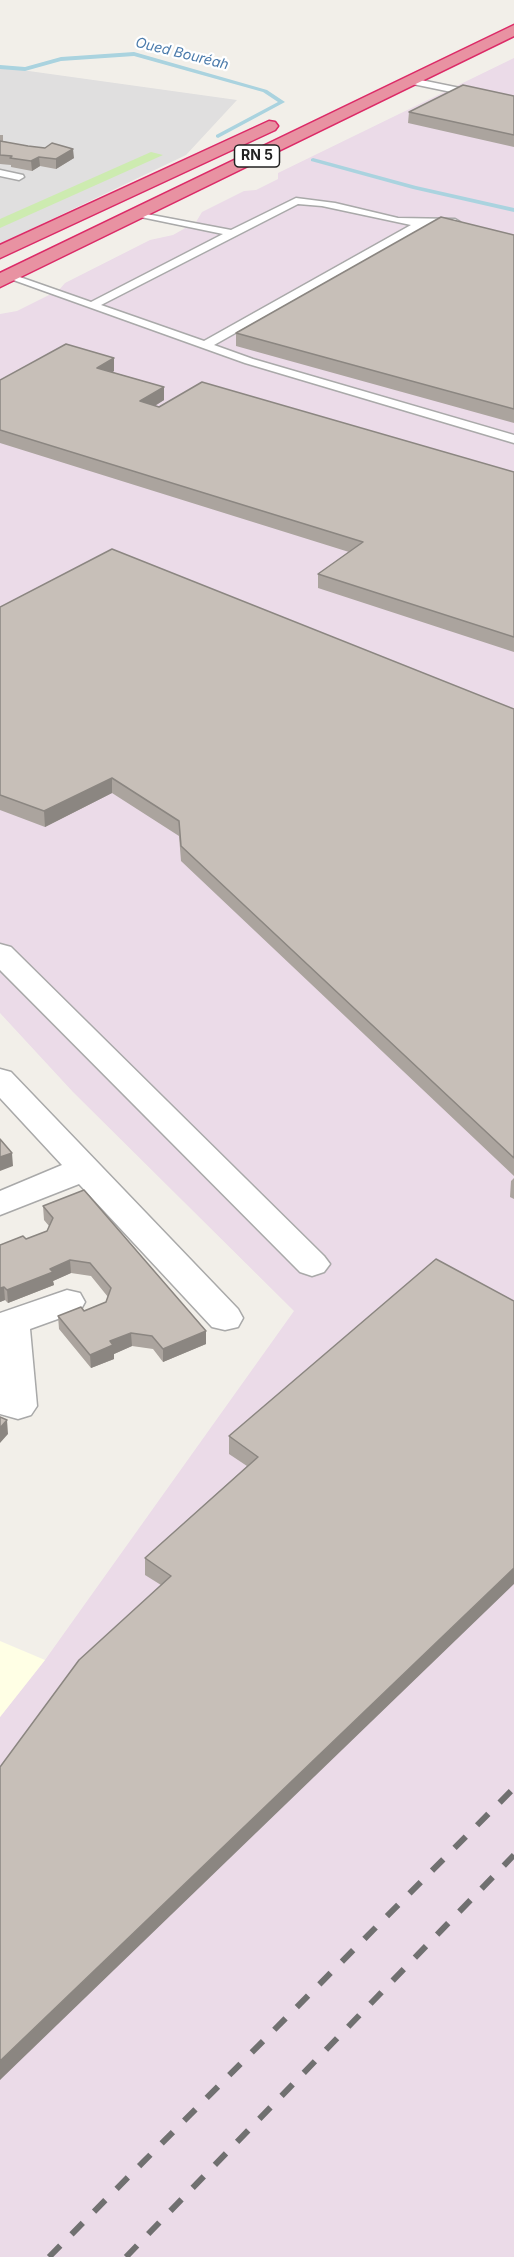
<!DOCTYPE html>
<meta charset="utf-8">
<style>
body{margin:0}
canvas{display:block;background:#f2efe9}
</style>
<canvas width="514" height="2257"></canvas>
<script>
const ctx = document.querySelector('canvas').getContext('2d');
ctx.lineJoin = 'round';
function fillPath(path, color) { ctx.fillStyle = color; ctx.fill(path, 'evenodd'); }
function trace(path, color, width, dash) { ctx.strokeStyle = color; ctx.lineWidth = width; ctx.lineCap = dash ? 'butt' : 'round'; ctx.setLineDash(dash || []); ctx.stroke(path); }
function write(font, color, halo, rows, align = 'center') {
  ctx.font = font + ' Inter,sans-serif'; ctx.lineWidth = 4.5; ctx.setLineDash([]); ctx.textBaseline = 'middle'; ctx.strokeStyle = halo; ctx.fillStyle = color; for (const [text, x, y, turn = 0] of rows) {
    ctx.save(); ctx.translate(x, y); ctx.rotate((+turn || 0) * Math.PI / 180); ctx.textAlign = isNaN(turn) ? turn : align; if (halo) ctx.strokeText(text, 0, 0); ctx.fillText(text, 0, 0); ctx.restore();
  }
}
fillPath(new Path2D(`
 M0,67L237,100L186,155L0,244Z`), '#e0dfdf');
fillPath(new Path2D(`
 M514,58V2257H0V1717L45,1660L294,1311L73,1092L0,1013V314L17,311L59,290L65,283L150,240L173,235L196,222L202,212L244,191L256,190L278,179V173Z`), '#ebdbe8');
fillPath(new Path2D(`
 M0,1641L45,1660L0,1717Z`), '#ffffe5');
fillPath(new Path2D(`
 M151,152L163,155L0,228V219Z`), '#cdebb0');
fillPath(new Path2D(`
 M134,52L267,90L285,102L218,138L216,137V135L278,102L263,92L134,56L61,61L25,71L0,69V65L25,67L61,57Z
 M313,158L416,186L514,208V212L413,189L311,161V159Z`), '#aad3df');
const lane = new Path2D(`
 M411,78L514,99V105L408,83L406,81Z
 M0,170L23,175L24,177L19,180L0,176Z
 M296,198L335,203L398,218L455,219L460,222L455,225L425,226L214,345L253,359L514,435V443L245,363L5,277L10,274L14,275L91,302L223,234L136,216V212L231,230ZM298,204L322,206L411,225L204,341L101,305Z`);
const street = new Path2D(`
 M0,944L11,947L324,1256L330,1264L324,1272L312,1276L300,1272L0,970Z
 M0,1069L11,1072L238,1309L243,1318L238,1327L225,1330L212,1327L79,1184L0,1215V1191L62,1165L0,1098Z
 M67,1290L80,1293L85,1302L80,1311L30,1329L37,1406L31,1415L18,1419L0,1414V1313Z`);
const highway = new Path2D(`
 M514,25V36L0,287V273Z
 M269,121L275,122L278,126L275,130L0,258V245Z`);
trace(lane, '#a9a9a9', 3);
trace(street, '#a9a9a9', 3);
trace(highway, '#dc2a67', 3);
fillPath(lane, '#fff');
fillPath(street, '#fff');
fillPath(highway, '#e892a2');
trace(new Path2D(`
 M49,2257L514,1788
 M126,2257L514,1855`), '#707070', 6, [16, 16]);
fillPath(new Path2D(`
 M514,96V147L408,123L409,112Z
 M0,135H3V141L74,158L56,169L40,166L32,171L11,167V165L0,164Z
 M514,235V423L236,346V333Z
 M114,371L112,372L164,387V400L155,406L159,407L514,472V652L318,588V574L349,552L0,443V380Z
 M0,607L514,709V1176L181,861L179,836L112,793L45,827L0,810Z
 M514,1178V1199L510,1197L511,1181Z
 M43,1206L206,1331V1344L163,1362L153,1349L132,1346L114,1354V1359L91,1368L59,1329L58,1316L84,1311L106,1302L108,1297L91,1276L71,1273L53,1281L54,1285L8,1303L5,1300L0,1302V1245L26,1239L47,1231L49,1226L44,1220Z
 M436,1259L0,2080L161,1585L145,1575V1558L247,1466L229,1454V1436Z`), '#aba49e');
fillPath(new Path2D(`
 M73,149L74,158L56,169V159Z
 M39,157L40,166L32,171L31,161Z
 M114,358V371L98,382L97,368Z
 M164,387V400L141,414L140,401Z
 M112,778V793L45,827L44,811Z
 M12,1153L13,1166L0,1171V1157Z
 M70,1260L71,1273L53,1281L54,1285L8,1303L7,1290L50,1269Z
 M4,1287L5,1300L0,1302V1288Z
 M206,1331V1344L163,1362V1349Z
 M131,1333L132,1346L114,1354V1359L91,1368L90,1355L110,1341Z
 M7,1420L8,1434L0,1443V1428Z
 M514,1568V1584L0,2080V2061Z`), '#8b8681');
const building = new Path2D(`
 M463,85L514,96V135L409,112Z
 M0,141L28,146L45,148L52,143L73,149L56,159L39,157L31,161L10,158L12,156L0,155Z
 M441,217L514,235V409L236,333Z
 M66,344L114,358L97,368L164,387L140,401L159,407L202,382L514,472V637L318,574L363,542L0,430V380Z
 M112,549L514,709V1158L181,846L179,821L112,778L44,811L0,795V607Z
 M0,1139L12,1153L0,1157Z
 M84,1190L206,1331L163,1349L152,1336L131,1333L110,1341L113,1345L90,1355L58,1316L81,1307L84,1311L106,1302L111,1288L90,1263L70,1260L50,1269L53,1272L7,1290L4,1287L0,1288V1245L23,1236L26,1239L47,1231L53,1218L43,1206Z
 M436,1259L514,1301V1568L0,2061V1767L79,1660L171,1576L145,1558L258,1457L229,1436Z
 M0,1417L7,1420L0,1428Z`);
fillPath(building, '#c7bfb8');
trace(building, '#8b8681', 1.5);
write('italic 14px', '#4a7aab', '#fff', [
 ["Oued Bouréah",182,54,14]
]);
for (const [x, y, w] of [
 [257,156,45]
]) { const box = new Path2D(); box.roundRect(x - w / 2, y - 11, w, 22, 4.5); ctx.fillStyle = '#fff'; ctx.fill(box); trace(box, '#222', 1.5); }
write('bold 14px', '#222', null, [
 ["RN 5",257,156]
]);
</script>
